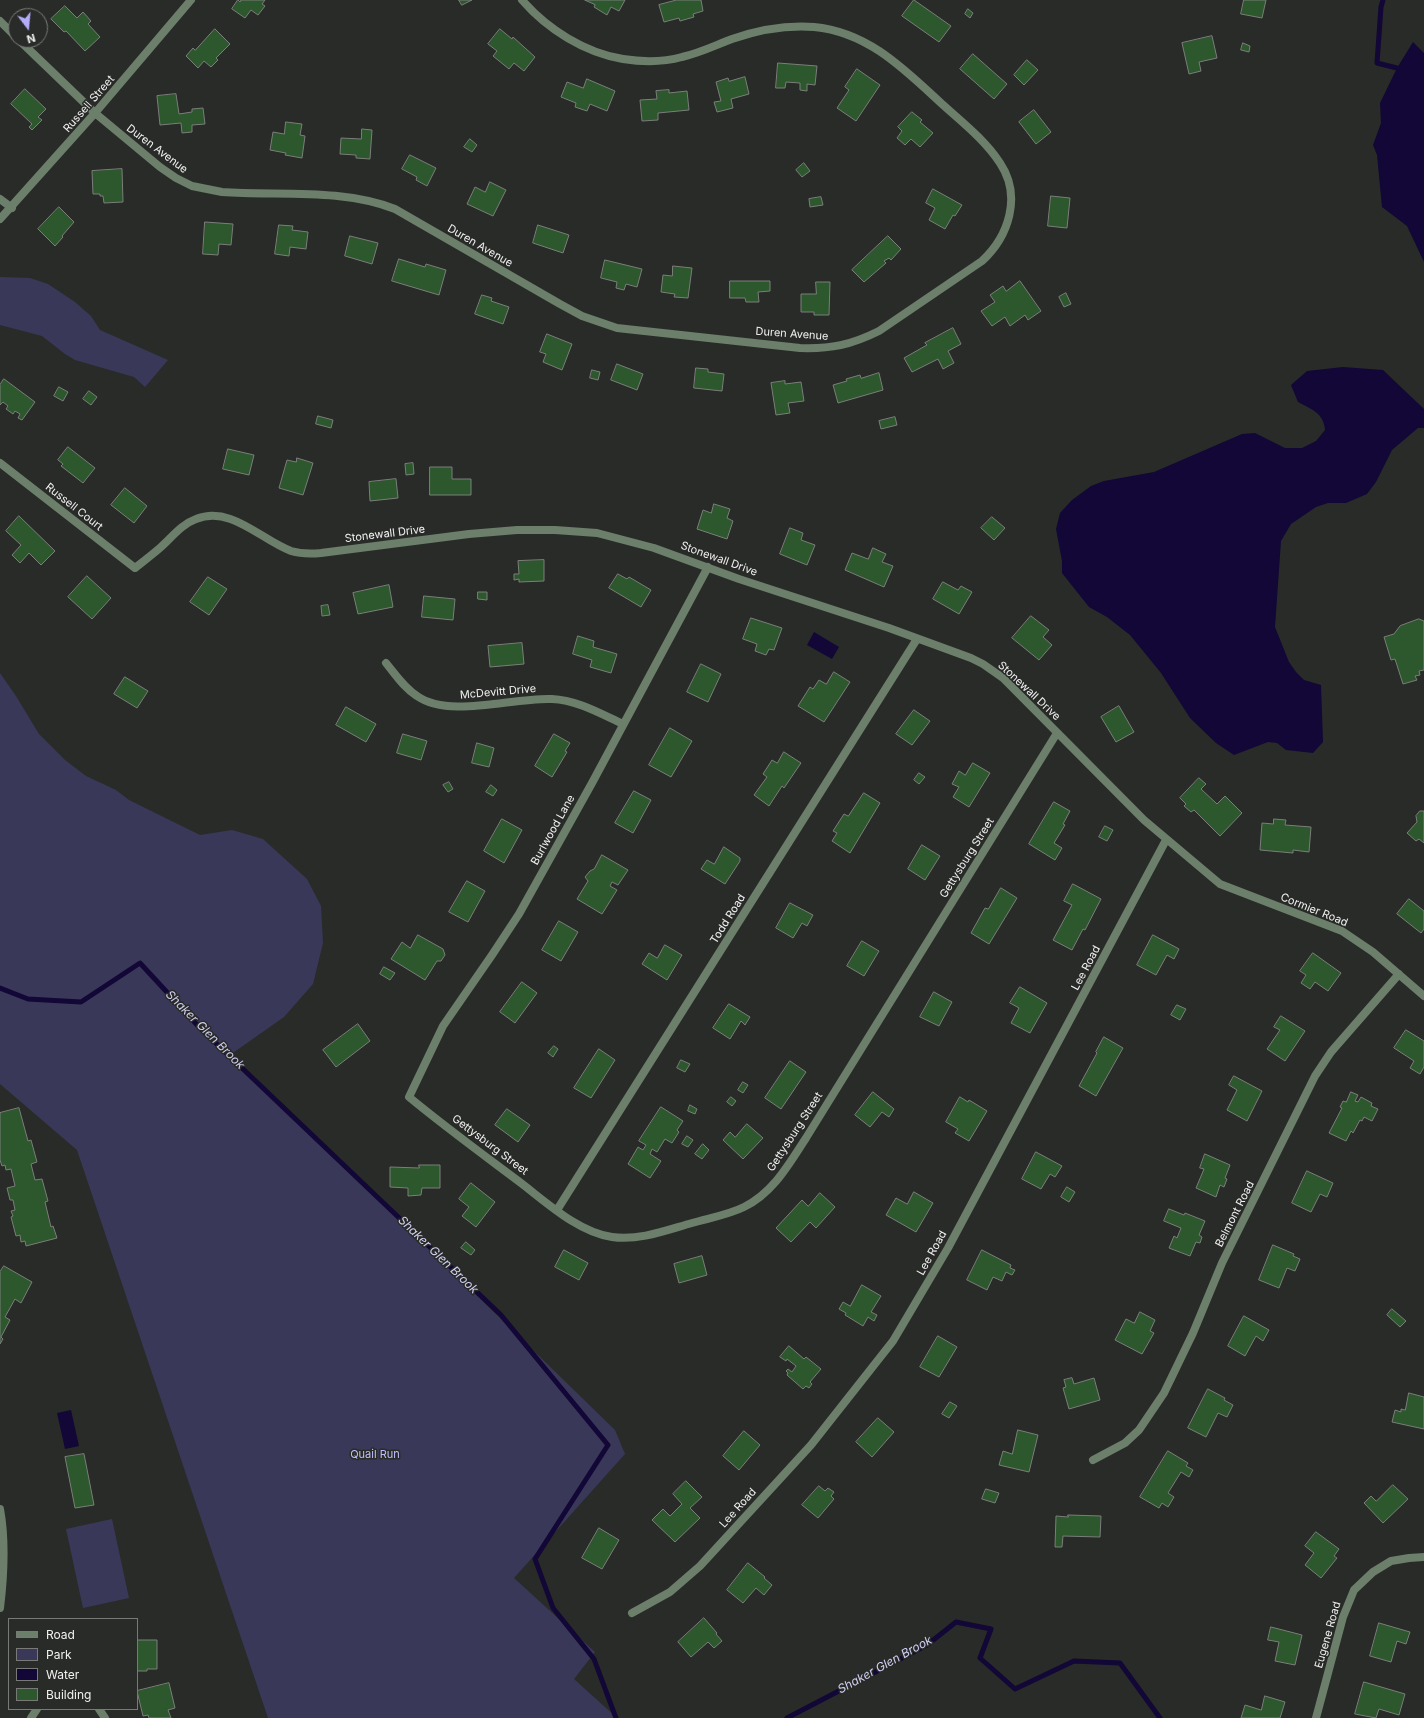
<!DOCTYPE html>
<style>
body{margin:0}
#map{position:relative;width:1424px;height:1718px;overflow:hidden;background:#292b28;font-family:Inter,sans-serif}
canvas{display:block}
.legend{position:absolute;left:8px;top:1618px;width:130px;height:92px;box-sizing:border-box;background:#292b28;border:1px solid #797a78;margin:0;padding:5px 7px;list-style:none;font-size:12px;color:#f0f1f0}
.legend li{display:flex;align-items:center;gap:8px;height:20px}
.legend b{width:20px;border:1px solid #797a78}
.north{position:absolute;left:8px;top:8px;width:40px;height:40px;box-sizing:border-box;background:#292b28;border:1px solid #797a78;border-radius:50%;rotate:164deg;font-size:11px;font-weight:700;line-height:16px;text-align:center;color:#f0f1f0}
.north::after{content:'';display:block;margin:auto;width:14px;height:18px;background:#b1adfa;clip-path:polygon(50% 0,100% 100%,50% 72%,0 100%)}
</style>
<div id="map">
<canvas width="1424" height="1718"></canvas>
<ul class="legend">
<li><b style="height:5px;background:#6b7f6a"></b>Road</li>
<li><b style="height:11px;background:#3a3858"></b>Park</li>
<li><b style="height:11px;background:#120736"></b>Water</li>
<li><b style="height:11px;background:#2d572c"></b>Building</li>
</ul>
<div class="north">N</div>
</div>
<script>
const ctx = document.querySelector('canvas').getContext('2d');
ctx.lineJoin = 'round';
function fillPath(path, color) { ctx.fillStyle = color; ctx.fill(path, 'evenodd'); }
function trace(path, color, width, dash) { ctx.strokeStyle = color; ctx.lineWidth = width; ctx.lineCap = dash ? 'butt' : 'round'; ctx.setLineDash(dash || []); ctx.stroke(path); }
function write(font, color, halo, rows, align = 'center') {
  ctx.font = font + ' Inter,sans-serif'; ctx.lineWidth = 3; ctx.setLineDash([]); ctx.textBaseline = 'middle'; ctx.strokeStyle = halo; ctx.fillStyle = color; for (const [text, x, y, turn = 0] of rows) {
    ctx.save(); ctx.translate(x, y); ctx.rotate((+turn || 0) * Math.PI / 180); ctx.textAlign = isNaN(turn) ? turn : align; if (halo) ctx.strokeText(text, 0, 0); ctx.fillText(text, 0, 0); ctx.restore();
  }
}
fillPath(new Path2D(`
 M0,277L30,278L48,284L75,302L91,316L100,330L168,360L145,387L134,377L75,360L65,354L42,336L0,325Z
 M0,673L16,696L39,734L65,760L86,776L116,790L129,800L200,835L232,830L263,839L307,879L321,906L323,943L313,984L284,1017L230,1055L615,1430L625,1454L514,1578L595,1652L574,1679L617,1718H268L77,1150L0,1084Z
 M112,1519L129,1598L83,1608L66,1529Z`), '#3a3858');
fillPath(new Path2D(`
 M1413,42L1424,53V262L1407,226L1382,207L1377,155L1373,145L1381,123L1380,103L1397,68Z
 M1343,367L1383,370L1424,409V428H1418L1392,450L1376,482L1367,494L1346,503H1328L1316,507L1291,524L1281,541L1275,627L1289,662L1296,672L1304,680L1321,685L1323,742L1313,753L1286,750L1277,743L1268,742L1234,755L1216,743L1190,718L1161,673L1130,635L1107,617L1089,607L1062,573V561L1056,529L1060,513L1072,500L1091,486L1104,481L1154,472L1242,434L1255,433L1285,448H1302L1316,441L1325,430C1324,413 1311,409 1298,402L1291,385L1307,371Z
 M814,632L839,647L832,659L807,645Z
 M71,1410L79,1446L65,1449L57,1413Z`), '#120736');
trace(new Path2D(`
 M1383,0L1381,7L1377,63L1397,68
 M0,988L28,999L81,1002L140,963L200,1028L501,1315L608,1445L535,1559L553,1608L594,1659L616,1718
 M787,1718L927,1645L956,1622L991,1629L980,1658L1015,1689L1074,1661L1120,1663L1160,1718`), '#120736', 5);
const building = new Path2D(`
 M238,0L240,2L241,0H265L262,4L265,6L258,15L251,10L245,18L232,9Z
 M459,0H472L462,5Z
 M585,0H625L619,11L611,7L607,15L594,7L595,5Z
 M677,0H701L703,11L693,14L694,17L680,21L679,18L664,22L659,5Z
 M914,0L951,26L939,42L902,16Z
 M1244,0H1266L1262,18L1241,14Z
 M65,6L77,18L83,12L91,21L88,24L100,37L85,51L66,31L64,32L51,19Z
 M968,9L973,13L970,18L965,14Z
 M215,29L230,44L216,58L218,60L211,67L204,61L198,68L186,56L193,48L195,50Z
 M500,29L512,39L513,37L535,57L524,71L514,63L509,69L493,56L497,51L488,44Z
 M1212,36L1217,58L1199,62L1201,71L1189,74L1182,43Z
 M1243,43L1250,46L1249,52L1241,50Z
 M973,54L1007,84L994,99L960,69Z
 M1027,60L1038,70L1024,85L1014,75Z
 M778,63L817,66L815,85L807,84V91L800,90V83L786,82L785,88H776Z
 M857,69L880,85L856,121L837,108L849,90L845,87Z
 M745,77L749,94L731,99L733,108L717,112L714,102L721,101L716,82L728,78L729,81Z
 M587,79L615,91L607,111L590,104L587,111L575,107L576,103L561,97L567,82L583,88Z
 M25,89L46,109L38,117L42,120L32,130L29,127L32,124L11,104Z
 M669,90V93L687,91L689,110L658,113V120L642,121L640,100L657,99L656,91Z
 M176,94L179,114L192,112V109L203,108L205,124L192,125V132L182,133L181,123L160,125L157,96Z
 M1034,110L1051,132L1036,144L1019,122Z
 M912,112L922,120L920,122L933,133L920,147L911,139L905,145L897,138L902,131L898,127Z
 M286,122L302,124L300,135L305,136L302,158L285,155L286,153L270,150L273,132L284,134Z
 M362,129L372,130L370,159L356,158V155L340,154L341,138L361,139Z
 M470,139L477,145L472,152L464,147Z
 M410,155L436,168L427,186L416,180L417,177L402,169Z
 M804,163L810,171L802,177L796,170Z
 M122,169L123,202L104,203L103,196H100V194H93L92,171Z
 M490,182L506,190L493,216L467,204L475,187L485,192Z
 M933,189L962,205L955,216L953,215L945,229L929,220L935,208L926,203Z
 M1051,196L1070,198L1067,228L1048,226Z
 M821,197L823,205L810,207L809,199Z
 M59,207L74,222L62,236L63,237L55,246L38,229Z
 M205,222L233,224L231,245L219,244L218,255L203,254Z
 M279,225L293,226L292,230L308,232L306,249L290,247L289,256L275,254Z
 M538,225L569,235L563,253L533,243Z
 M350,236L378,243L372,264L345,256Z
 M888,236L901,249L891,260L889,258L884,261L886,263L864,282L852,270Z
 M399,259L425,267L426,264L446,270L439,295L392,281Z
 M605,260L642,269L637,287L626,284L624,290L616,288L617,282L601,278Z
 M673,266L692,268L688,298L674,297L675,294L661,292L663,275L672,276Z
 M730,281H770V291L758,292L759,302H746L745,298H730Z
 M1020,281L1041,311L1028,320L1025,315L1010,326L1005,317L992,326L981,311L995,302L990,295L1003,286L1006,291Z
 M816,282H830L829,315H814V312H801V294H816Z
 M1066,293L1071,304L1064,307L1059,297Z
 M482,295L492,298L491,301L509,307L503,324L475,314Z
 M953,328L961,344L948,351L954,363L943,369L938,359L912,372L904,358L927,345L925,343Z
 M547,334L572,344L562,370L543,362L546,354L540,352Z
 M617,364L643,374L637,390L611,380Z
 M696,368L708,369V372L724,374L722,391L694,388Z
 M592,370L600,372L598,380L590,378Z
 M879,373L883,390L838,403L833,385L847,381L846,379L860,375L861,378Z
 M4,379L35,402L22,420L18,418L20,414L15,411L13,414L6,409L8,406L3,402L0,405V385Z
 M785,381V384L801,382L804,401L788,403L790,413L776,415L771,383Z
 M59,387L68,392L63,401L54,396Z
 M89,391L97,397L91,405L83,399Z
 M318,416L333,420L331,428L316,424Z
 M895,417L897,425L881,429L879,421Z
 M68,447L95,468L83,483L61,466L63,464L58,460Z
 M228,449L254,455L249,475L223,469Z
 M297,458L313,463L303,495L279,488L287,460L296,462Z
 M413,463L414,474L406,475L405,464Z
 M430,467H452V479H471V495H430Z
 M396,479L398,498L370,501L369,482Z
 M125,488L147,506L134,523L111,505Z
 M714,504L730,509L727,518L733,521L727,539L697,529L703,510L711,513Z
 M19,516L55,551L41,565L29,553L20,563L12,555L21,545L6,531Z
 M992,517L1005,528L994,540L981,528Z
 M790,528L803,533L801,540L815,545L807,565L780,554Z
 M873,548L886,554L882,562L893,566L884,587L845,570L852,553L868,559Z
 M544,560V581L519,582V579L514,580V574H519L518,561Z
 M618,574L627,579L629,577L651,590L641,607L609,588Z
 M87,576L111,598L92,619L68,597Z
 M208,577L227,589L209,615L190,602Z
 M943,582L958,590L961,586L972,592L959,614L933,599Z
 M389,585L393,607L358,614L353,593Z
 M478,592H487V600L478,599Z
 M424,596L455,599L453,620L422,617Z
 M328,605L330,615L322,616L321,606Z
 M1031,616L1049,630L1043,637L1052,645L1039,660L1012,638Z
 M751,618L782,628L774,650L769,649L766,655L755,651L757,644L743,639Z
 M1419,619L1424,621V670L1419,671L1420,675L1415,676L1417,680L1403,684L1395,659L1391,660L1384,637L1394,634L1400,626Z
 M578,636L594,641L593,647L617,654L611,673L590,667L592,660L573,654Z
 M522,643L524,664L490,667L488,646Z
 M701,664L721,674L708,702L687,692Z
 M834,672L850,682L824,722L798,706L810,687L813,689L819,680L826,684Z
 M125,677L148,691L137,708L114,694Z
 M1119,706L1134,732L1116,742L1101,717Z
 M346,707L376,724L366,742L336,725Z
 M914,710L930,721L912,745L896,734Z
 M670,728L692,741L671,777L649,765Z
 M403,734L427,741L421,760L397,753Z
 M554,734L570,743L565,751L567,752L552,777L535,766Z
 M477,743L494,748L489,767L472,763Z
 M784,752L801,763L784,788L782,786L769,806L754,795L767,777L763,774L772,760L777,763Z
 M973,763L990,773L969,807L953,797L959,787L952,784L959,771L965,775Z
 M919,773L925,777L919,784L914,780Z
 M1199,778L1206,784L1201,789L1217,804L1225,796L1242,813L1220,836L1194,810L1191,812L1184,806L1186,804L1180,798Z
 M449,782L453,789L448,792L443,785Z
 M491,785L497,790L493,796L486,792Z
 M634,791L651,800L633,833L615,823Z
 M864,793L880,803L850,853L832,841L837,833L833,831L844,814L848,816Z
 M1054,802L1070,811L1063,824L1065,825L1054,843L1062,848L1055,860L1029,844Z
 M1420,811H1424V843L1419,839L1416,841L1407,833L1417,822L1416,816Z
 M502,819L522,830L504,863L484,851Z
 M1274,819L1286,820L1285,825L1311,827L1309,852L1293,850V853L1260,850L1262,823L1273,824Z
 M1105,826L1113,830L1107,841L1099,837Z
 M922,845L940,856L925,880L908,869Z
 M724,847L740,858V861L725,884L701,869L707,860L714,864Z
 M602,855L628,870L618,885L612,882L610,886L617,890L602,914L577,899L588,881L585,877L590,871L594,869Z
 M467,881L485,891L468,922L449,912Z
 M1073,884L1101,899L1085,930L1083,929L1072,950L1053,940L1072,905L1064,901Z
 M1001,888L1017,898L989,944L971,933L985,908L988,909Z
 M1409,899L1424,911V929L1421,933L1397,914Z
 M790,903L813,915L807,926L802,923L793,938L776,928Z
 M559,921L578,932L561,961L542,950Z
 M418,935L443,949L445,955L441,961H437L425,980L391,959L402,942L410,948Z
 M1153,935L1179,949L1174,959L1167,955L1156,975L1137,965Z
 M862,941L879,951L864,976L847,966Z
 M665,945L682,955L667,980L642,964L649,953L657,958Z
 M1313,953L1341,973L1328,991L1315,982L1310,989L1301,983L1306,975L1300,971Z
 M384,967L395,973L390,980L380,974Z
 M522,982L537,993L515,1023L500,1012Z
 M1020,987L1047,1003L1030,1033L1011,1023L1019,1008L1010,1003Z
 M934,992L952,1002L939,1026L920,1017Z
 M729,1004L750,1017L745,1025L741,1021L730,1039L713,1028Z
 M1177,1005L1186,1009L1180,1020L1171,1015Z
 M1281,1016L1305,1031L1285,1061L1267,1049L1280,1030L1274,1027Z
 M358,1024L370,1041L336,1067L323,1050Z
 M1406,1030L1424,1041V1067L1420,1074L1410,1068L1414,1061L1394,1048Z
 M1104,1037L1123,1048L1096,1096L1079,1086L1097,1053L1096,1052Z
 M554,1046L558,1049L553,1057L548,1053Z
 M599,1049L615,1060L591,1098L574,1088Z
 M681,1060L690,1064L685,1072L677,1068Z
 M790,1061L806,1072L781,1109L765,1098Z
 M1234,1076L1262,1091L1247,1121L1227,1110L1237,1090L1229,1085Z
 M743,1082L748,1085L743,1093L738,1090Z
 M873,1092L894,1109L889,1117L882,1112L870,1127L855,1115Z
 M1351,1092L1358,1095L1355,1101L1358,1102L1361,1097L1372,1103L1371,1106L1378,1109L1372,1121L1364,1117L1362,1121L1360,1120L1353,1133L1351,1131L1346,1141L1329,1133L1342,1108L1340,1107L1343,1101L1346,1102Z
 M731,1097L736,1101L732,1106L727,1102Z
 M960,1097L968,1102L969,1100L987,1111L969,1141L955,1133L958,1129L946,1122Z
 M690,1105L697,1109L695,1114L688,1111Z
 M661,1107L683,1121L677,1130L679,1132L672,1143L665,1139L657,1152L652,1149L650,1154L661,1161L650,1178L628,1164L638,1147L643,1150L646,1145L639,1141Z
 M19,1108L28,1141L31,1140L37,1162L31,1164L35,1180L42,1179L48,1201L45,1202L51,1227L53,1226L57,1238L26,1246L25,1241L21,1242L20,1235L16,1236L11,1217L13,1216L11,1211L15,1210L13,1200H10L7,1188L15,1186L11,1169L6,1170L5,1165L2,1166L0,1160V1113Z
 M507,1109L530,1125L518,1142L495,1125Z
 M747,1124L763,1138L743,1159L723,1140L730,1132L735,1137Z
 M687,1136L693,1140L688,1147L682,1144Z
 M703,1144L709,1150L702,1159L695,1154Z
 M1036,1152L1062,1166L1055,1177L1050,1174L1041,1189L1022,1179Z
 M1205,1154L1230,1165L1225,1178L1227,1179L1224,1187L1220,1185L1216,1197L1196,1188L1204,1169L1200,1168Z
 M419,1165H440V1188H422L421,1195L408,1196V1188L390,1187V1167L419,1168Z
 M1307,1171L1333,1183L1327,1197L1320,1194L1311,1212L1292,1203Z
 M471,1183L495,1202L476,1227L462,1216L469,1207L459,1199Z
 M1067,1187L1075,1192L1069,1202L1061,1197Z
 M914,1192L933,1203L916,1232L886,1215L896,1198L907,1204Z
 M820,1193L835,1207L816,1228L810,1222L791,1242L776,1228L802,1200L808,1206Z
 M1169,1209L1184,1215L1185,1213L1205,1221L1199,1235L1202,1237L1200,1243L1196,1242L1190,1256L1169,1248L1174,1236L1177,1238L1181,1228L1164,1221Z
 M466,1242L475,1250L471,1255L461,1248Z
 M1273,1245L1294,1254L1293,1256L1300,1259L1295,1271L1287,1268L1279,1288L1259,1280Z
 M564,1250L588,1263L579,1280L555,1267Z
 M982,1250L1011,1265L1010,1268L1015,1270L1012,1275L1006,1272L1002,1281L993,1277L987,1290L967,1280Z
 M702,1256L707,1275L679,1283L674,1264Z
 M4,1266L32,1282L21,1303L15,1299L5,1317L10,1320L1,1337L3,1339L0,1344V1272Z
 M862,1285L881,1296L871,1312L877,1315L874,1321L868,1317L863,1326L845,1315L846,1313L839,1309L843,1302L850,1306Z
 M1392,1309L1406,1321L1400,1327L1387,1315Z
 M1140,1312L1155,1320L1150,1331L1154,1333L1142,1354L1115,1340L1126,1319L1134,1323Z
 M1244,1316L1269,1330L1263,1341L1256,1336L1245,1356L1228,1346Z
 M938,1336L957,1347L939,1377L920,1367Z
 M789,1346L804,1359L806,1357L821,1369L810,1382L812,1384L809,1388L806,1386L803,1389L787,1375L788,1373L786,1371L788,1369L792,1372L796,1366L787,1359L786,1361L780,1357Z
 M1072,1378L1074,1384L1094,1378L1100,1400L1069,1409L1063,1388L1066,1387L1064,1380Z
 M1208,1389L1225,1398L1224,1400L1233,1405L1227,1417L1218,1413L1206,1437L1188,1428Z
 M1409,1393L1424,1397V1429L1392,1422L1395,1410L1401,1412V1409L1405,1410Z
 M950,1402L957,1406L949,1418L942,1414Z
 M878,1418L894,1432L872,1457L856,1442Z
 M1018,1430L1038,1435L1029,1472L999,1465L1003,1451L1012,1454Z
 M744,1431L760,1445L739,1470L723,1456Z
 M1168,1451L1188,1463L1186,1466L1193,1470L1189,1477L1181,1472L1168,1493L1174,1497L1168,1507L1162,1503L1159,1508L1140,1497Z
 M84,1454L94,1505L75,1508L65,1457Z
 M686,1481L702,1497L690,1508L700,1518L675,1542L652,1520L663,1509L670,1516L682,1504L673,1494Z
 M1393,1485L1408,1499L1383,1523L1364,1503L1371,1496L1376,1501Z
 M819,1486L825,1491L828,1488L834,1492L831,1496L834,1499L818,1518L802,1505Z
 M986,1489L999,1493L995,1503L982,1499Z
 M1068,1515L1101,1516L1100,1537L1063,1536L1062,1547H1055L1056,1516L1068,1517Z
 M599,1528L619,1540L602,1569L582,1558Z
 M1316,1532L1339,1549L1334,1556L1337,1558L1321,1578L1305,1565L1314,1553L1305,1546Z
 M748,1563L765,1577L764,1578L772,1585L764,1595L756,1588L743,1603L727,1590Z
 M704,1618L717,1633L716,1634L722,1641L714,1648L708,1642L691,1657L678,1642Z
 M1379,1623L1410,1632L1406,1644L1397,1641L1391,1662L1370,1656Z
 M1271,1627L1302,1635L1295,1665L1275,1661L1279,1642L1268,1640Z
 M137,1640H157V1669H147V1671H137Z
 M1364,1682L1405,1694L1399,1715L1379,1709L1376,1718L1355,1714Z
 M169,1683L175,1708L168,1710L171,1718H149L148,1715L143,1716L137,1691Z
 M1265,1696L1285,1702L1280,1718H1241L1245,1705L1261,1710Z`);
fillPath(building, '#2d572c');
trace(building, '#7b7e7b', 1);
trace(new Path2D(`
 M0,21L16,37
 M19,40L95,113L160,167L176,178L192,186L222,192C279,196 341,188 395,209L560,304L582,316L617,328L800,348C831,349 851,345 879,331L982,261C1009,236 1022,196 1000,163C985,140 962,122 942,104C904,69 868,32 814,27C787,25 758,30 732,39C716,45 700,53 682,57C664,62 642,62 623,59C585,53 547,29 522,0
 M0,199L12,208
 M0,463L135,568C144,561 153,554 161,547C172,537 182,524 196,519C231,505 261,540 291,551C301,554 311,554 321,553L469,534L517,530H555L597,533L654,548L739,579L889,628L971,658L983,664L1003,678L1144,820L1220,884L1342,931L1373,952L1424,996
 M708,567L592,783L519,914L492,955L443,1026L409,1097C444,1126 481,1153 517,1180C544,1200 577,1232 612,1237C639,1241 667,1230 692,1223C709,1218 728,1215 744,1207C773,1193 789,1164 806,1138L1057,733
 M386,663C395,674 404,688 417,696C450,719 513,697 552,699C577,700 601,714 623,724
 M557,1210L917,639
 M1093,1460L1125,1443L1139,1430L1164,1393L1193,1333L1222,1263L1315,1076L1331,1052L1399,974
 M0,1509C6,1542 4,1575 0,1608
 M632,1613L670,1592L700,1566L811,1445L893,1341L948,1248L1166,840
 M99,1709L105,1718
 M31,1718L37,1709
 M1316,1718L1343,1617L1354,1590L1373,1572L1391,1561L1409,1558L1424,1557`), '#6b7f6a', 8);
trace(new Path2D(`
 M0,219L95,113L191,0`), '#6b7f6a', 8);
write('11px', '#f0f1f0', '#292b28', [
 ["Russell Street",89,104,-49],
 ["Duren Avenue",157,149,37],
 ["Duren Avenue",480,246,30],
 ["Duren Avenue",792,334,4],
 ["Russell Court",74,507,38],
 ["Stonewall Drive",385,534,-7],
 ["Stonewall Drive",719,559,20],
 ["Stonewall Drive",1029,691,43],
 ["McDevitt Drive",498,692,-5],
 ["Burlwood Lane",553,830,-61],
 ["Gettysburg Street",967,858,-58],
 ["Cormier Road",1314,910,22],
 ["Todd Road",728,919,-58],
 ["Lee Road",1086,968,-62],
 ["Gettysburg Street",795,1132,-57],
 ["Gettysburg Street",490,1145,37],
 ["Belmont Road",1235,1214,-63],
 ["Lee Road",932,1253,-61],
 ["Lee Road",738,1508,-48],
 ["Eugene Road",1328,1635,-74]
]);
write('11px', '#c0bdff', '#292b28', [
 ["Quail Run",375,1455]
]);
write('italic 12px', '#d1d0f2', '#292b28', [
 ["Shaker Glen Brook",205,1030,45],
 ["Shaker Glen Brook",438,1255,44],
 ["Shaker Glen Brook",885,1665,-29]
]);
</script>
